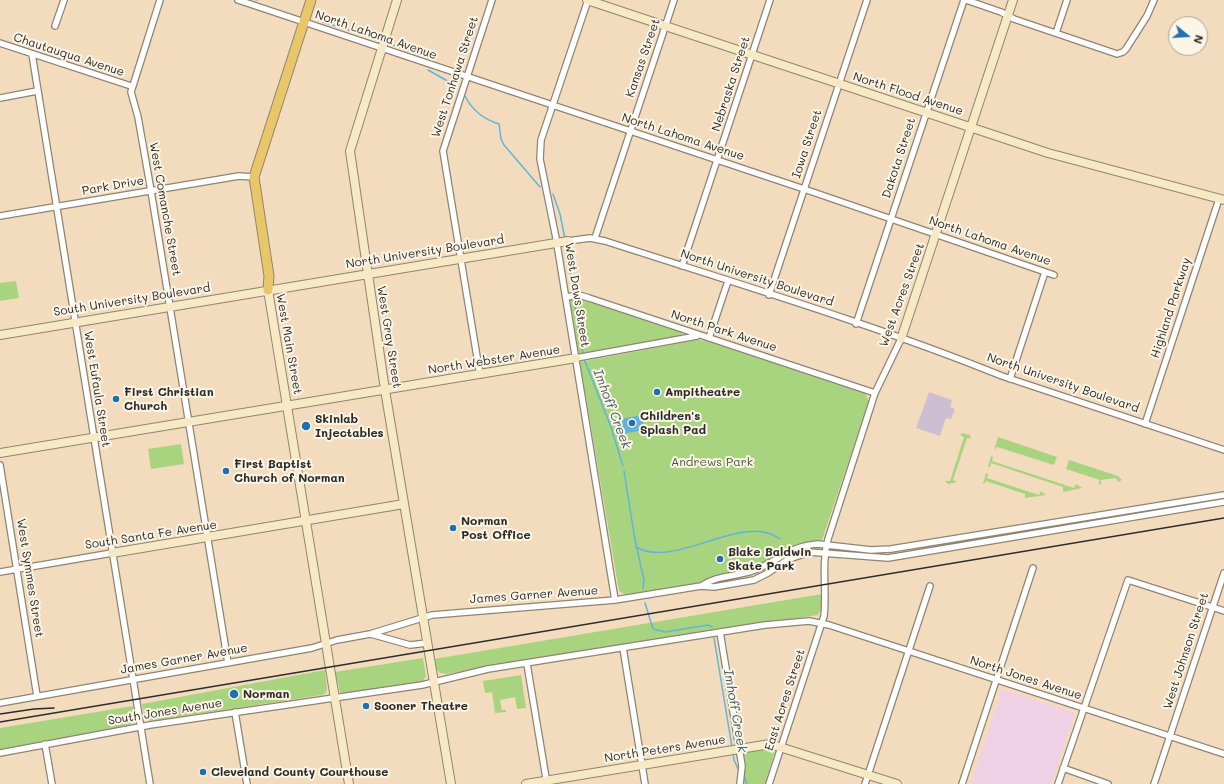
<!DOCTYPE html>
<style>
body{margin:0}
#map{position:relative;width:1224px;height:784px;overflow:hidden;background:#f3dcbd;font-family:Mali,sans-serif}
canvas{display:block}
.north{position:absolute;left:1168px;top:16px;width:40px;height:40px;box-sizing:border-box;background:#fcf5e5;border:1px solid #a8a49b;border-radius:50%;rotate:108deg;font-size:11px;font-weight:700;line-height:16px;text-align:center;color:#2b2b2b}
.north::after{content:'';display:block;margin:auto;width:14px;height:18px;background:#1f6fb2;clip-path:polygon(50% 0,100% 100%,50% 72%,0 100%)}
</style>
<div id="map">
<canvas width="1224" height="784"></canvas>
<div class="north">N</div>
</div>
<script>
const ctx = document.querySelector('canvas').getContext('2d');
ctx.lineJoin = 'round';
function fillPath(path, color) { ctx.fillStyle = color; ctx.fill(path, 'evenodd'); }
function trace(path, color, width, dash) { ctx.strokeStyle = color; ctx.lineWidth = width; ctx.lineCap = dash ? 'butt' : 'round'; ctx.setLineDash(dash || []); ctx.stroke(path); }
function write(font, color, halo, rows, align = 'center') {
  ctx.font = font + ' Mali,sans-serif'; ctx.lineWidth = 4; ctx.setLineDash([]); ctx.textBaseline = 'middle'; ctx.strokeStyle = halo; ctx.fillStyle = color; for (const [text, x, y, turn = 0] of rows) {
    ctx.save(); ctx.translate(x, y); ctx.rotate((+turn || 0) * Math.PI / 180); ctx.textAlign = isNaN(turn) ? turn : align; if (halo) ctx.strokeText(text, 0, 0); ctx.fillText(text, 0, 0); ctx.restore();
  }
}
fillPath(new Path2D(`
 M1002,689L1075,713L1051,784H971Z`), '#f0d0e5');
fillPath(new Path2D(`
 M929,392L952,400L950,407L955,409L951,419L946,418L940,436L916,428Z`), '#cebed2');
fillPath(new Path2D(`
 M16,281L19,298L0,301V283Z
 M577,298L681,331L683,335L579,355L570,300Z
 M697,340L709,341L865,393L869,401L822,540L787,549L756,568L701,583L626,595L619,591L580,362Z
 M962,433L970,435L971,439L967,438L953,480L957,482L948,484L945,481H950L964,437L960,435Z
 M998,437L1057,457L1054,465L997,447L994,450Z
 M181,444L184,464L151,469L148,449Z
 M991,456L993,457L992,461L1074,488L1076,484L1082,488L1063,492V487L991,463L990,467H988Z
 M1069,460L1118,476L1122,480L1118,482L1116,478L1101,480V485L1098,484L1100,480L1066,469Z
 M986,473L988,474L987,478L1039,495L1041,491L1046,495L1025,498V494L986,481L984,484H983Z
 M822,594L821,610L818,615L446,674L440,673L437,670L434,659Z
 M423,658L426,676L423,681L346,694L340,692L335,672Z
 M325,670L327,689L326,693L322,695L151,721L145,719L142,704Z
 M521,675L526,708L517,709L515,697L500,700L502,710H506V712L495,713L492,692L485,693L483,681Z
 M133,706L135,719L128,726L0,750V728Z
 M769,748L775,751L765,784H744C742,774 745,765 743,753L744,752Z`), '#a8d480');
fillPath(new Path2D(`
 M642,415L644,430L622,434L620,419Z`), '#60b4dc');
trace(new Path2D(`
 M256,0H257
 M323,22L372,37
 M393,45L426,55L428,57
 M428,70L451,83L454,87
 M465,96C472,110 483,119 499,124L501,139L504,145L540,187
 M553,194L560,214L565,239
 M566,244L573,292
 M574,300L583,354
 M584,359L611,427L623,466
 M624,471L635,540L644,580L643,589
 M636,547C675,570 743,511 780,539
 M645,603L653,629L665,632L708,625L712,627
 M714,638L732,747
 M733,753L734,760L739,771
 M743,773L747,784`), '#60b4dc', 1.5);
const street = new Path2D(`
 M160,0L131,92L138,117L151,191L228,663
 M238,0L804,189L1054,275
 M588,0L541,140L540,159L556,238L615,600
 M966,0L1001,12L1014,19L1117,54L1123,52L1126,49L1147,16L1154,0
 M55,26L64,0
 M1056,33L1067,0
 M0,43L131,86
 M32,54L150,784
 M0,98L37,91
 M0,216L239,176L254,177
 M595,238L674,0
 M568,241L590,238L605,241C738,284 873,324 1002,376L1224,450
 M682,266L770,0
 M769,295L867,0
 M566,297L579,295L589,298L875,393
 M856,324L964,0
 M709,338L728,281
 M576,358L697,336
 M480,375L443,151L492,0
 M1010,379L1045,272
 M1145,424L1219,199
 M0,465L37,696
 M0,572L112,553
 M701,586C717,575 735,577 752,571C778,562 788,546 818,544L871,550L891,549L1224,495
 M720,632L742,766L740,784
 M371,634L410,645L427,643
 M623,648L645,784
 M527,664L547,784
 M0,703L312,648L337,640L370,634L432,615L615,600L701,586L714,587L754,580L768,573L787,560L809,552L888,558L1224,502
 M235,712L247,784
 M45,744L52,784
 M0,753L150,725L422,685L488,669L765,625L809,621L829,625L1224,754
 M1063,768L1108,784
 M769,784L824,616C827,589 821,565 828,539L875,393L901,339
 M865,784L930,586
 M962,784L1033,568
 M1058,784L1128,580L1224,611
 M1154,784L1224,573`);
const secondary = new Path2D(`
 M397,0L350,151L385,390L451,784
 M587,0L1048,153L1224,200
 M268,290L349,784
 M0,335L568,241
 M901,339L1013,0
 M0,453L576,358
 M112,553L404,504
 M526,784L770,744L897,784`);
const primary = new Path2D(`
 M268,290L269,276L254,177L311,0`);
trace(street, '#8f8474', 8);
trace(secondary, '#8f8474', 10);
trace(primary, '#8f8474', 11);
trace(street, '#fff', 5.5);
trace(secondary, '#f6e9c3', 8);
trace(primary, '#e9c769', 9);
trace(new Path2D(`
 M0,714L34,709L54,708
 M0,722L1224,518`), '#2b2b2b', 1.5);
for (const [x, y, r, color] of [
 [657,392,4,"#1f6fb2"],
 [116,399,4,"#1f6fb2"],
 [632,423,4,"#1f6fb2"],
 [306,426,5,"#1f6fb2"],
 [226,471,4,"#1f6fb2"],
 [453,528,4,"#1f6fb2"],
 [720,559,4,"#1f6fb2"],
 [234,694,5,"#1f6fb2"],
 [366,706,4,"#1f6fb2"],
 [203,772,4,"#1f6fb2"]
]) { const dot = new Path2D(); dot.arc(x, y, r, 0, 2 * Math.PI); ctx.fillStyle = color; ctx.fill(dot); trace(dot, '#fcf5e5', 1.5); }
write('12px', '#2b2b2b', '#fcf5e5', [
 ["North Lahoma Avenue",376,35,19],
 ["Chautauqua Avenue",69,55,18],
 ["Kansas Street",643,58,-71],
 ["West Tonhawa Street",455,77,-72],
 ["Nebraska Street",731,84,-72],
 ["North Flood Avenue",908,94,18],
 ["North Lahoma Avenue",683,137,18],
 ["Iowa Street",807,144,-72],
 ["Dakota Street",899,158,-72],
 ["Park Drive",113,186,-10],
 ["West Comanche Street",165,209,80],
 ["North Lahoma Avenue",990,241,19],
 ["North University Boulevard",425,252,-9],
 ["North University Boulevard",757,278,18],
 ["West Daws Street",577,295,81],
 ["West Acres Street",902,295,-70],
 ["South University Boulevard",132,300,-9],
 ["Highland Parkway",1171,308,-72],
 ["North Park Avenue",724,331,18],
 ["West Gray Street",389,337,81],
 ["West Main Street",289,344,80],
 ["North Webster Avenue",494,360,-9],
 ["North University Boulevard",1063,383,19],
 ["West Eufaula Street",97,389,81],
 ["South Santa Fe Avenue",151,535,-9],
 ["West Symmes Street",30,578,81],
 ["James Garner Avenue",534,595,-4],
 ["West Johnson Street",1186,651,-72],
 ["James Garner Avenue",184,659,-10],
 ["North Jones Avenue",1026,678,18],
 ["East Acres Street",785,700,-72],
 ["South Jones Avenue",165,712,-9],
 ["North Peters Avenue",665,749,-9]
]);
write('bold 12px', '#2b2b2b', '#fcf5e5', [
 ["First Christian",124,392],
 ["Church",124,406],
 ["Ampitheatre",665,392],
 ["Children's",640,416],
 ["Splash Pad",640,430],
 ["Skinlab",315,419],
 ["Injectables",315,433],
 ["First Baptist",234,464],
 ["Church of Norman",234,478],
 ["Norman",461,521],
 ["Post Office",461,535],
 ["Blake Baldwin",728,552],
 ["Skate Park",728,566],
 ["Norman",243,694],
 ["Sooner Theatre",374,706],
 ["Cleveland County Courthouse",211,772]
], 'left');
write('12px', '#4a5540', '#fcf5e5', [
 ["Andrews Park",712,462]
]);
write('italic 13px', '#3e5b69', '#fcf5e5', [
 ["Imhoff Creek",612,409,69],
 ["Imhoff Creek",735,711,80]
]);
</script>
